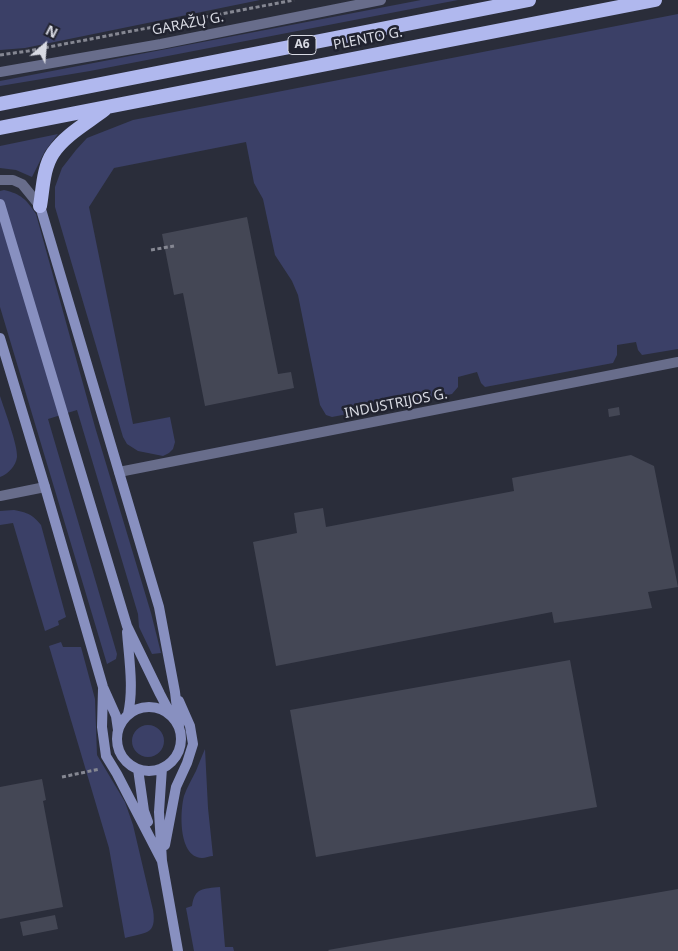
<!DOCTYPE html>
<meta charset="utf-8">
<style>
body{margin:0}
#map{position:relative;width:678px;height:951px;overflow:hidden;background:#2a2d3a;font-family:"Noto Sans",sans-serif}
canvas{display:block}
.north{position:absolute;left:20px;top:20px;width:50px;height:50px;-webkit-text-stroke:4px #212330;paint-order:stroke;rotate:27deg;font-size:14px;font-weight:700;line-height:20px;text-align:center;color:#d8dae3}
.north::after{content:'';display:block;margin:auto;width:18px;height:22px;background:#d8dae3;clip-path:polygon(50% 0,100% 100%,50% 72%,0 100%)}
</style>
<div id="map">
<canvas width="678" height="951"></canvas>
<div class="north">N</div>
</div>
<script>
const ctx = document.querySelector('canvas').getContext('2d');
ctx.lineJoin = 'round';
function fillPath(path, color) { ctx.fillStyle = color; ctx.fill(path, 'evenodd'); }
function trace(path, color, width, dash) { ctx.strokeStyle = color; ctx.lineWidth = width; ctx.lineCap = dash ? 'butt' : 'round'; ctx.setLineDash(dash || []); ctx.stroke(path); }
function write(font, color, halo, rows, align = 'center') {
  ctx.font = font + ' "Noto Sans",sans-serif'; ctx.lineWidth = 5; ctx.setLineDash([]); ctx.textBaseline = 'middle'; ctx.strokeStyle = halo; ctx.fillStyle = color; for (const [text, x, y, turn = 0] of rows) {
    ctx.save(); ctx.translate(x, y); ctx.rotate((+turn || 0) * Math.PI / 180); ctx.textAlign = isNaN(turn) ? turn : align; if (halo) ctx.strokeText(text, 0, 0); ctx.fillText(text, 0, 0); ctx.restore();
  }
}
fillPath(new Path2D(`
 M0,0H260L25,48L0,50Z
 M421,0H458L90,71L0,86V81Z
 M678,14V349L642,355L638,350L636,342L617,345V355L613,363L485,387L481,383L477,372L458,377V387L452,394L332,417L326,415L320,405L298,295L292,281L275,255L263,199L254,183L246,142L114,168L89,207L133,424L170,417L175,442L173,449L169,453L163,456L138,451L127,444L123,437L55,207V187L62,168L76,150L87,138L133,120Z
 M58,134L45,151L32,177L16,170L0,168V146Z
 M4,190C21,194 26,199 36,214L95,427L151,613L161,653L152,654L139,627L138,614L77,410L48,419L117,654L116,659L107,664L0,307V191Z
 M0,396C4,409 18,445 17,457C16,466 8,474 0,477Z
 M14,510C28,513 32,514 41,525L66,617L58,621L59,625L45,631L13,523L0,525V511Z
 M61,642L63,647H81L95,699L97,755L125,802L133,825L153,910C157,936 145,932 125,938L109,848L49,646Z
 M132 741a16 16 0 1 1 32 0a16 16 0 1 1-32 0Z
 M205,749L208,808L213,856C210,856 205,858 202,858C178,857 180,811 184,796C187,787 192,779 196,771C199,763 202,756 205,749Z
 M220,887L225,947H233L234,951H194L186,908L192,906C195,887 203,889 220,887Z`), '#3b4067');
fillPath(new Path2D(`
 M247,217L278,374L291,372L294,388L205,406L183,293L174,295L162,234Z
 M619,407L620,415L609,417L608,409Z
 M631,455L654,466L678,587L648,592L652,608L554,623L552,612L276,666L253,542L297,533L294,513L323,508L326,527L514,491L512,478Z
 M570,660L597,807L316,857L290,710Z
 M42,779L46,800L43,801L63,907L0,919V787Z
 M678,889V951H329L328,950Z
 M55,915L58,929L23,936L20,922Z`), '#444755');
trace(new Path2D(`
 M0,55L28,51L294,0
 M151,250L174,246
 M62,777L100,769`), '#858792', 3, [4, 2.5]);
trace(new Path2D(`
 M0,72L161,44L381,0
 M0,180H13L22,184L40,206
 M119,472L678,362
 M0,496L45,487`), '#686d8b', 10);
trace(new Path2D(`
 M0,204L127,626L160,694L172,717
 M40,206L159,607L175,692L179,726
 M0,338L45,487L103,687L116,716L118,730
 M127,632C129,659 134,688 128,714
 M103,689L102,727L106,756L117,774L162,861
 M117 739a32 32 0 1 1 64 0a32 32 0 1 1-64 0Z
 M162,768L159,812L162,861L178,951
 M138,769L144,811L148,822
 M165,845L176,787L187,763L193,744L190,726L179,701`), '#8890c0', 10);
trace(new Path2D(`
 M0,104L529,0
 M0,128L655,0
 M40,206C43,189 43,168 53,153C65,135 87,123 104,110`), '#b0b8ee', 14);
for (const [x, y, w] of [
 [302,45,28]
]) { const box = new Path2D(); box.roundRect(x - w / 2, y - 9.5, w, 19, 4); ctx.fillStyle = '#212330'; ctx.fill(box); trace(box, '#d8dae3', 1); }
write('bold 12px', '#d8dae3', null, [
 ["A6",302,45]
]);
write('14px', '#d8dae3', '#212330', [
 ["GARAŽŲ G.",188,24,-11],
 ["PLENTO G.",368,39,-11],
 ["INDUSTRIJOS G.",396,404,-11]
]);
</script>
